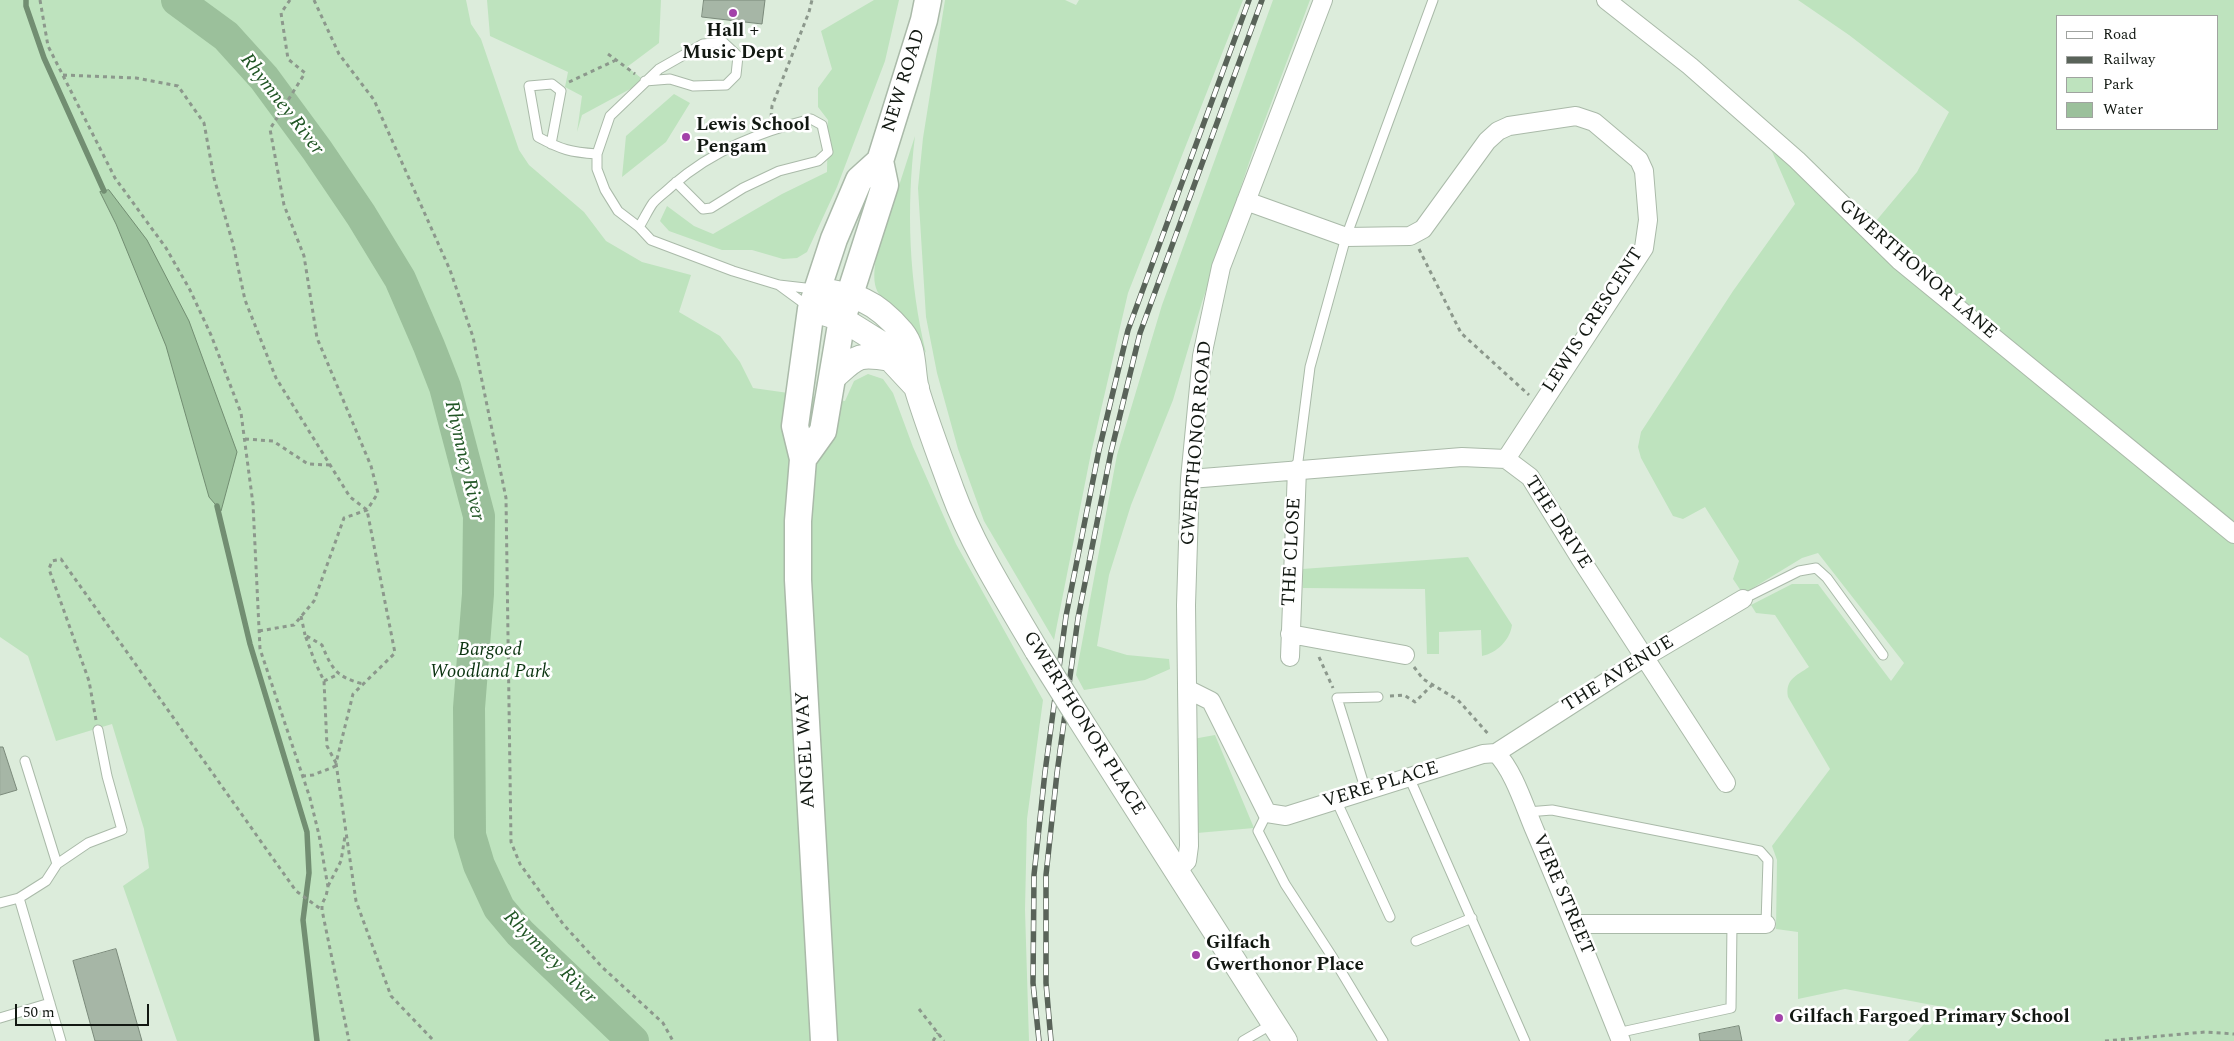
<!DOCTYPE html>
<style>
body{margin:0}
#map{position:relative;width:2234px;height:1041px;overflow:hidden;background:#dcecdb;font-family:Spectral,serif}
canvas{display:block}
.legend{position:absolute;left:2056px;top:15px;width:162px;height:115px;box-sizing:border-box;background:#fff;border:1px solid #a0a3a0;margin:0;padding:6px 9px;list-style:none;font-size:15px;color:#121812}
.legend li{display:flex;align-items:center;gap:10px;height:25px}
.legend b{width:25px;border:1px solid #a0a3a0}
.scale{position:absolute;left:15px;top:1004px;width:134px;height:22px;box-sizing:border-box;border:2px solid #121812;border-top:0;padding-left:6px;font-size:15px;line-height:18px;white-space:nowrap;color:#121812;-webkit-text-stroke:4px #fff;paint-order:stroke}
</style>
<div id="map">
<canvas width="2234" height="1041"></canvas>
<ul class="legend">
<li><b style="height:6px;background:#fff"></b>Road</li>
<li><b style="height:6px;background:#596359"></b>Railway</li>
<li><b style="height:14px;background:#bee3be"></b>Park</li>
<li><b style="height:14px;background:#9bc09b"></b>Water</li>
</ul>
<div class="scale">50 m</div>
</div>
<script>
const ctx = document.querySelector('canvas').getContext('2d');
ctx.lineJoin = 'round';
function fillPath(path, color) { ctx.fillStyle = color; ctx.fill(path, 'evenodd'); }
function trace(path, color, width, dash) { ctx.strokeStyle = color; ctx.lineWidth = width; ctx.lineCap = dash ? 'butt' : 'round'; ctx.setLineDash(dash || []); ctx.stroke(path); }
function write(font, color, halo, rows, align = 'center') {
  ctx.font = font + ' Spectral,serif'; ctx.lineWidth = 5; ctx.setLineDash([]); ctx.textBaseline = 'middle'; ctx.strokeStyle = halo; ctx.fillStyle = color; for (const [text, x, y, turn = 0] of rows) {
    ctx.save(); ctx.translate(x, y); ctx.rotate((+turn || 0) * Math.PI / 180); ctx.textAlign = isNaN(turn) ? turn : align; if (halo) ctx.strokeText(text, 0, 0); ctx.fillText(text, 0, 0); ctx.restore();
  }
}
fillPath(new Path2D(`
 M0,0H466L471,24L481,39L519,150L529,165L584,212L606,241L642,262L691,275L679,312L720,336L740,362L753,388L845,401L854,381L868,374L883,379L893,393L913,447L956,544L1043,700L1027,819L1025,910L1029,1041H177L123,886L149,868L144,829L112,724L56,741L28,656L0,637Z
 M487,0H661L659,43L627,67L645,81L582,115L577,132L582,96L565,87L568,72L490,36Z
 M874,0H899L885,61L837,187L807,252L797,258L783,259L752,250H722L669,231L660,221L667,206L694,226L713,234L782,194L827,172L828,120L818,107V88L832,69L821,31Z
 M945,0H1065L1076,5L1079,0H1243L1128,293L1091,453L1054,640L984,521L958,449L937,373L926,317L918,188L923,138Z
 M1273,0H1310L1252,154L1202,302L1173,400L1131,505L1109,575L1097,646L1127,655L1169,659L1170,669L1145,680L1084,690L1076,675L1117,455L1162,305Z
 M1798,0H2234V526L2021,370L2234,543V1041H1908L1927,1021L1976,1013L1845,989L1798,999V932L1776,929L1777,860L1772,846L1830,769L1788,697C1785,679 1796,676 1809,667L1775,615L1756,613L1751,605L1792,584H1818L1891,681L1904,663L1818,553L1802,558L1743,594L1733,579L1739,561L1705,507L1683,519L1673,516L1641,458L1638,447L1641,432L1733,291L1795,204L1770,147L1849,222L1866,209L1876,221L1917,172L1949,112L1849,35ZM2058,16H2218V129H2058Z
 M674,94L690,103L666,142L622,177L626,136Z
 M915,136C906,208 909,283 926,353C919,343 913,329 905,320C880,293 870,298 876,257Z
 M1468,557L1512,625C1510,640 1497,653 1482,656L1481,630L1439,632V654H1427L1425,589L1303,588L1302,569Z
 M1215,735L1254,828L1197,833L1193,739Z`), '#bee3be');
const water = new Path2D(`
 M109,190L147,240L189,321L237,452L221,511L209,497L166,346L116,224L100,192Z`);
fillPath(water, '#9bc09b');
trace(water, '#728e72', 1);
trace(new Path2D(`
 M26,0V6L44,58L104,191
 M217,506L250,644L307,832L309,873L303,920L317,1041`), '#728e72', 5.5);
trace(new Path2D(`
 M177,0L226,36L264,78L317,150L361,215L400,279L429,346L445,387L479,516L478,594L469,708L470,835L479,865L499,908L520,933L633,1041`), '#9bc09b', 32);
const building = new Path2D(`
 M704,0H765L762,24L702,17Z
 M0,747H3L17,790L0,795Z
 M116,949L142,1041H95L73,961Z
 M1739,1026L1742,1041H1700L1699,1034Z`);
fillPath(building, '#a6b6a6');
trace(building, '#7b8a7b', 1);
const lane = new Path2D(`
 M645,81L670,79L693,86L726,85L736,75L738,56L723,42L703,44L659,69L610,116L597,154V169L605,190L618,211L639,227L651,240L733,271L779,285L814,289
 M551,144L561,91L552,84L529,86L538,137C562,150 570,152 597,154
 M639,227C644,219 648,210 653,203C658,197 667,191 673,185C713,150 760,132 811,119L822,125L828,152L818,161L779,171L743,188L711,208L703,209L676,182
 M779,285L809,307
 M1297,469L1310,367L1346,237L1433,0
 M1743,599L1799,571L1816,568L1827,578L1883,655
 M1409,777L1525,1041
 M1366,791L1337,698L1378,697
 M1336,800L1390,917
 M1527,812L1552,810L1760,851L1768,860L1766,924
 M1267,813L1258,831L1285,884L1333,958L1383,1041
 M57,864L88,843L122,830L107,776L98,730
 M19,898L61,1041
 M0,903L19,898L46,881L57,864L25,761
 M1416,941L1472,918
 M0,1018L50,1003
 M1617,1033L1731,1008L1732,924
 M1243,1041L1274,1023`);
const street = new Path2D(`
 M1606,0L1690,66L1797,160L1900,261L2234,534
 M1246,201L1346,237L1410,236L1423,229L1487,141L1498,131L1509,126L1576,116L1594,122L1639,160L1644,171L1648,220L1644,248L1506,459
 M1190,479L1462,457L1506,459L1530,477L1580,558L1726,783
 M1290,634L1405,655
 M1290,657L1297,469
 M1187,689L1211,701L1267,813L1286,816L1483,754L1496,753L1645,657L1743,599
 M1496,753C1514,771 1525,808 1535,831C1565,901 1593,971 1621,1041
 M1175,872L1187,861L1189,846L1186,605L1190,479L1202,356L1221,267L1323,0
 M1575,924H1766`);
const secondary = new Path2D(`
 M817,290C857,295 875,300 902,332C916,349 912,370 917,390C927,423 940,457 952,490C973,547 1006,598 1037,651
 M811,309L842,319L887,347L890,359L917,388
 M832,379C857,357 856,353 890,359
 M1079,718L1285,1041`);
const primary = new Path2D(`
 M803,459L823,431L842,319L885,185L880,161L924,20L928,0
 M824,1041L798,580V521L803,459L795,426L811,309L834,239L859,180L880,161`);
trace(lane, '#aabaa9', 11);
trace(street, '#aabaa9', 20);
trace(secondary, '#aabaa9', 26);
trace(primary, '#aabaa9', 29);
trace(new Path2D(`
 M40,0L48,46L115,178L166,248L190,290L211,335L241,413L253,504L260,649L310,798L319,835L328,887L326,896L322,904V910L349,1041
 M314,0L339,54L374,100L450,270L473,337L506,498L511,842L520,864L563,924L602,967L663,1023L673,1041
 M608,54L635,74
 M63,75L136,78L178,86L204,123L214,178L233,244L245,300L276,378L350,497L367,510L395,653L353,694L336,763L356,901L391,996L434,1041
 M569,82L616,60
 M771,117L772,106L809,12L812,0
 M1419,249L1461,333L1529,395
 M245,439L273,441L308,464L330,465
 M301,616L305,635
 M259,631L294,625L314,601L344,518L367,510L378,493L371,466L317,338L304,256L284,205L270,129L305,73L288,59L281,13L290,0
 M1319,657L1333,688
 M1414,667L1423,679L1458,700L1490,736
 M324,681L339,674
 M1390,696L1404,695L1415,702L1432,685
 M96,720L89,681L49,569L52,561L61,559L296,891L322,910
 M336,763L327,746L324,681L315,662L305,635L322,645C332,670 337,677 363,684
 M302,776L313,775L336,766
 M328,886L341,861L345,836
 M919,1009L944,1041
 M933,1041L938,1033
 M2105,1041L2205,1032L2234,1034`), '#8c988c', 3, [4, 4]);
trace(lane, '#fff', 9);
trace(street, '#fff', 18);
trace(secondary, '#fff', 24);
trace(primary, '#fff', 26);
const rail = new Path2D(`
 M1039,1041L1033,983L1034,875L1045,772L1066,616L1099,450L1128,330L1249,0
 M1051,1041L1046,983V875L1057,773L1078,618L1111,452L1140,333L1262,0`);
trace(rail, '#596359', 5.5);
trace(rail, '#fff', 4, [11]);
const secondaryBridge = new Path2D(`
 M1037,651L1079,718`);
trace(secondaryBridge, '#aabaa9', 26, []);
trace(secondaryBridge, '#fff', 24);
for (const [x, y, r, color] of [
 [733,13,5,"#a242a9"],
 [686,137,5,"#a242a9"],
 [1196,955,5,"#a242a9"],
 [1779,1018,5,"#a242a9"]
]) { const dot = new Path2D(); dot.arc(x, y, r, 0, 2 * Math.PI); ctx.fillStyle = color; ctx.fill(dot); trace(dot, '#fff', 2); }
write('bold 19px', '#121812', '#fff', [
 ["Hall +",733,32,"center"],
 ["Music Dept",733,54,"center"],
 ["Lewis School",696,126],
 ["Pengam",696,148],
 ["Gilfach",1206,944],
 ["Gwerthonor Place",1206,966],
 ["Gilfach Fargoed Primary School",1789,1018]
], 'left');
write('19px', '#121812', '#fff', [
 ["NEW ROAD",905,81,-73],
 ["GWERTHONOR LANE",1917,270,41],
 ["LEWIS CRESCENT",1594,321,-57],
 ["GWERTHONOR ROAD",1198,443,-85],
 ["THE DRIVE",1557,523,57],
 ["THE CLOSE",1293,552,-87],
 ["THE AVENUE",1619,675,-32],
 ["GWERTHONOR PLACE",1083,724,58],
 ["ANGEL WAY",807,750,-93],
 ["VERE PLACE",1381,786,-17],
 ["VERE STREET",1562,895,67]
]);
write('italic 19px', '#0b3410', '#fff', [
 ["Bargoed",490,651],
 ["Woodland Park",490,673]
]);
write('italic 20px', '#215625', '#fff', [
 ["Rhymney River",281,105,52],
 ["Rhymney River",463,461,77],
 ["Rhymney River",549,958,45]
]);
</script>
